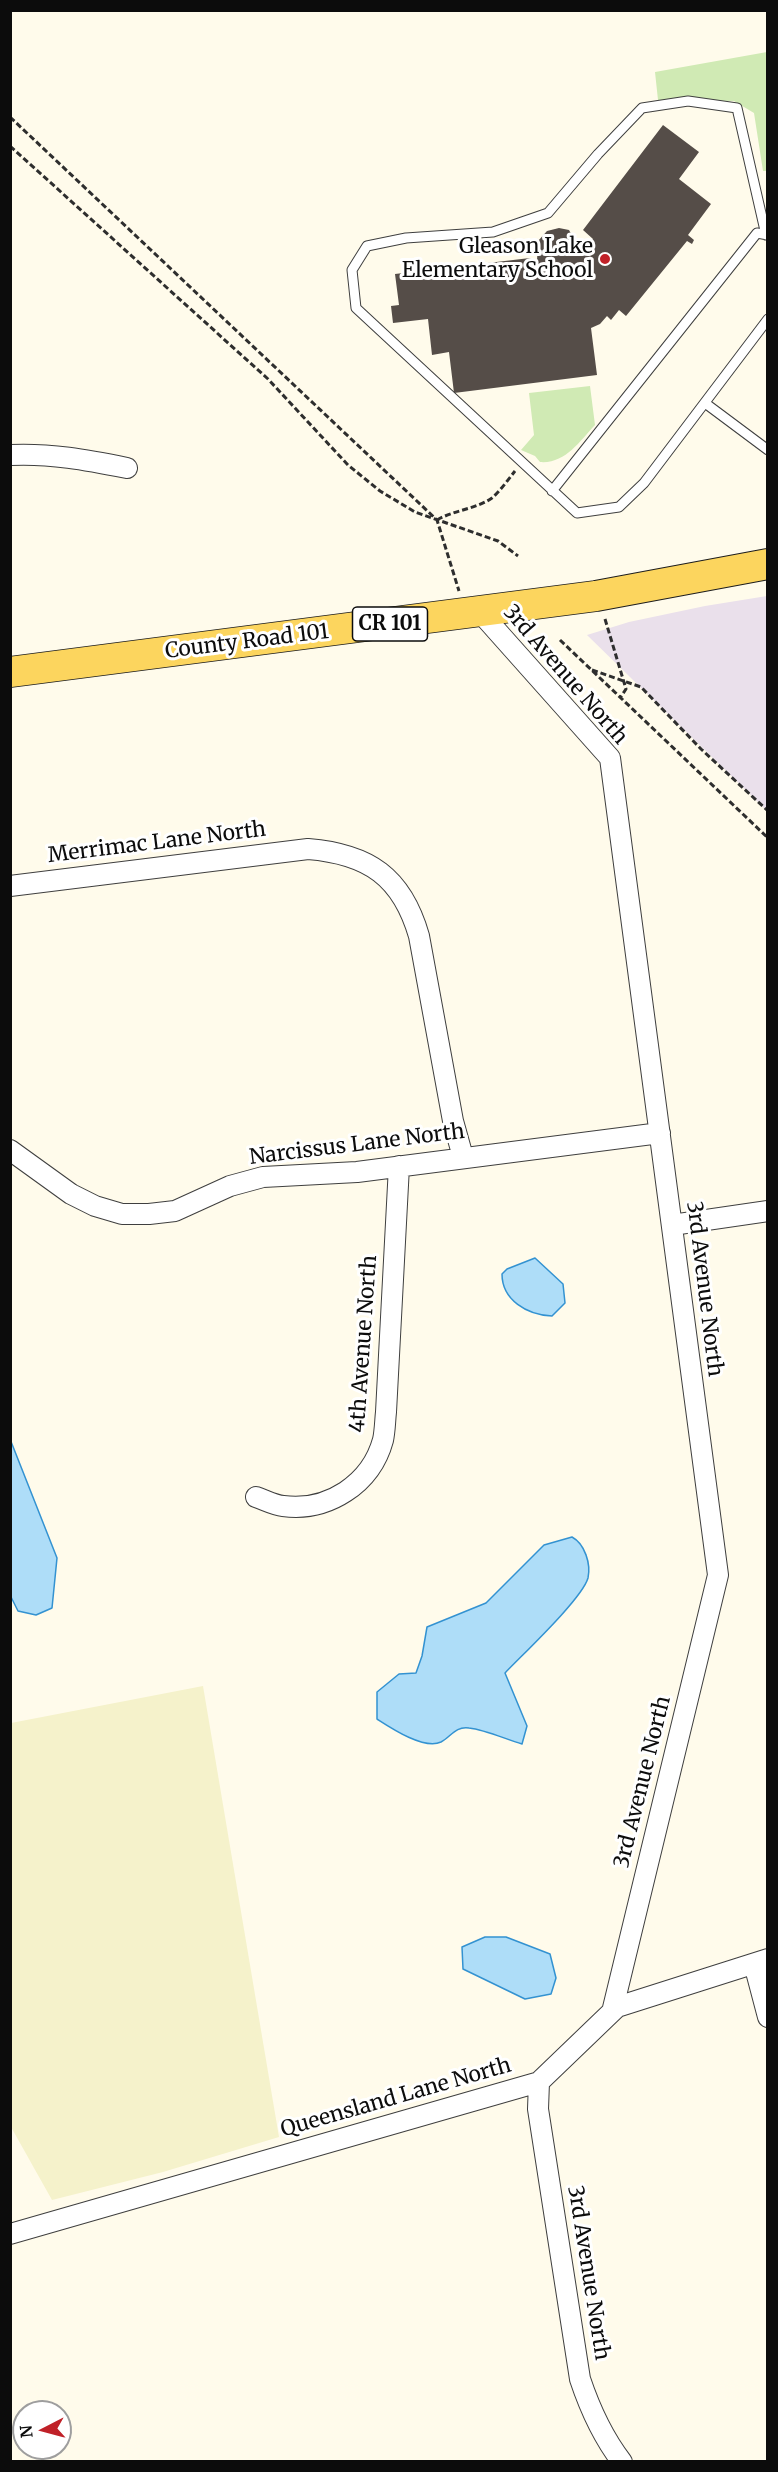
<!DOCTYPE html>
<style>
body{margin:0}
#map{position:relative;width:778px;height:2472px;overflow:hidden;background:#fffbeb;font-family:Merriweather,serif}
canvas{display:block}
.frame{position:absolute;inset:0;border:12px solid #0c0c0c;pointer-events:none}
.north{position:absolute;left:12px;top:2400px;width:60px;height:60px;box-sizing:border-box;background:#fff;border:2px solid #9e9e9e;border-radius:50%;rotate:264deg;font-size:16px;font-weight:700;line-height:24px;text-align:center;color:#0c0c0c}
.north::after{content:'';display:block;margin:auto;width:21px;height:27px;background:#c02128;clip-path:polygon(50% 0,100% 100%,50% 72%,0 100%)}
</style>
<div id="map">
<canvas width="778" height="2472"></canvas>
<div class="frame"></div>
<div class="north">N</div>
</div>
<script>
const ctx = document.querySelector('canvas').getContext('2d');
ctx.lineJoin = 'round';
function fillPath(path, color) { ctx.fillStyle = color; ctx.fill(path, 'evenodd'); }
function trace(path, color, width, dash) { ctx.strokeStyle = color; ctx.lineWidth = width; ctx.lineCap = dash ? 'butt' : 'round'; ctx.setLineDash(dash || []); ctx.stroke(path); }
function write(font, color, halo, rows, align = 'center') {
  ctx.font = font + ' Merriweather,serif'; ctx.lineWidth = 6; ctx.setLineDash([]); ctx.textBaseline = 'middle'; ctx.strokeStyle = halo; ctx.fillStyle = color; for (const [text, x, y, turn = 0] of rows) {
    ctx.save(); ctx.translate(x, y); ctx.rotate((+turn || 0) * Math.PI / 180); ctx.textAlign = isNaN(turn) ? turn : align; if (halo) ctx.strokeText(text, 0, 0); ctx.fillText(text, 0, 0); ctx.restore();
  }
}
fillPath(new Path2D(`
 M767,596H768L767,811L587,635L629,622L705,606Z`), '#eae0eb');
fillPath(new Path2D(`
 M203,1686L279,2137L163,2172L52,2200L11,2127V1723Z`), '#f5f2cb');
fillPath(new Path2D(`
 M767,52V171H763L754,113L734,101L658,100L655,72Z
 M590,386L595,425C579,442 565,464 540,462L535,456L521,450L534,435L529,393Z`), '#d0eab4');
const water = new Path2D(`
 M535,1258L563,1284L565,1303L552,1316C527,1315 502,1300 502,1274L507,1269Z
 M10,1439L57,1558L52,1608L36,1615L18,1611L11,1597Z
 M572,1537C585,1544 591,1564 588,1578C582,1599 522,1655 505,1673L527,1726L522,1744C505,1739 486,1730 469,1728C455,1726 451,1737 441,1742C424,1750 391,1728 377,1719V1692L399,1674L416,1673L422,1656L427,1627L486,1603L544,1545Z
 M485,1937H506L550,1954L556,1978L551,1994L525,1999L463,1969L462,1947Z`);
fillPath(water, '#aeddf8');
trace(water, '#3392d1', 1.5);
fillPath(new Path2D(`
 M663,125L699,152L679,179L711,204L688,235L694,240L692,244L687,241L626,316L619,310L611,320L607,316L600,324L591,328L597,375L454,393L449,352L432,355L428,319L393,323L391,306L399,305L395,274L530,258L537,261L538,241L547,231L559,228L569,230L579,248H586L593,239L583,230Z`), '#554d48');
const lane = new Path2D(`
 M766,235L737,108L688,101L642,108L598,154L548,213L493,232L406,238L367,246L352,270L356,308L577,513L619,507L644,483L768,319
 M705,403L768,450
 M552,491L757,233L768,235`);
const street = new Path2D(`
 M10,455C50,453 87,460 127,468
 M480,612L610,758L718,1575L612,2012
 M10,886L308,849C369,854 402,877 419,936L453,1121L463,1157
 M10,1150L71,1194L95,1206L122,1214H149L175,1211L230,1186L263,1177L357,1172L660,1133
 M672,1225L768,1211
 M256,1497C265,1500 274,1505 283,1506C328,1512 371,1484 383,1440C385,1431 385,1421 386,1412L399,1166
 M754,1964L768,2017
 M539,2082L538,2109L580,2379C590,2409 602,2436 622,2462
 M10,2234L539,2082L617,2007L768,1959`);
const primary = new Path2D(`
 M10,672L596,596L768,564`);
trace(lane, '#3f3f3f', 11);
trace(street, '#3f3f3f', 22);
trace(primary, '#1d1d1d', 32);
trace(new Path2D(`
 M10,117L437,520L459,591
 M10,146L268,379L348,465L380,491L415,512L498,541L518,556
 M437,520C454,510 476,509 492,498C500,491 508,480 515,471
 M605,619L626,689L620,698
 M560,640L768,838
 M592,670L641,687L701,749L768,811`), '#2e2e2e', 3, [6, 3]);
trace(lane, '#fff', 9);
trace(street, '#fff', 20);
trace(primary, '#fcd55e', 30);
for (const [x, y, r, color] of [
 [605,259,6,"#c02128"]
]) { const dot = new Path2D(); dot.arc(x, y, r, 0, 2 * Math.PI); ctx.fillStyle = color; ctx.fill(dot); trace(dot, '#fff', 2); }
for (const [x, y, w] of [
 [390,624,75]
]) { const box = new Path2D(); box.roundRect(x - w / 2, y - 17, w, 34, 4.5); ctx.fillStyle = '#fff'; ctx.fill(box); trace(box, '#0c0c0c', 1.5); }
write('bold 20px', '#0c0c0c', null, [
 ["CR 101",390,624]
]);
write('21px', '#0c0c0c', '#fff', [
 ["Gleason Lake",593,247],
 ["Elementary School",593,271]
], 'right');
write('21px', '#0c0c0c', '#fff', [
 ["County Road 101",247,642,-7],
 ["3rd Avenue North",565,675,49],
 ["Merrimac Lane North",157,843,-7],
 ["Narcissus Lane North",357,1145,-7],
 ["3rd Avenue North",704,1289,83],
 ["4th Avenue North",364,1344,-86],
 ["3rd Avenue North",643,1782,-76],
 ["Queensland Lane North",396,2098,-16],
 ["3rd Avenue North",588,2273,81]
]);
</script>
